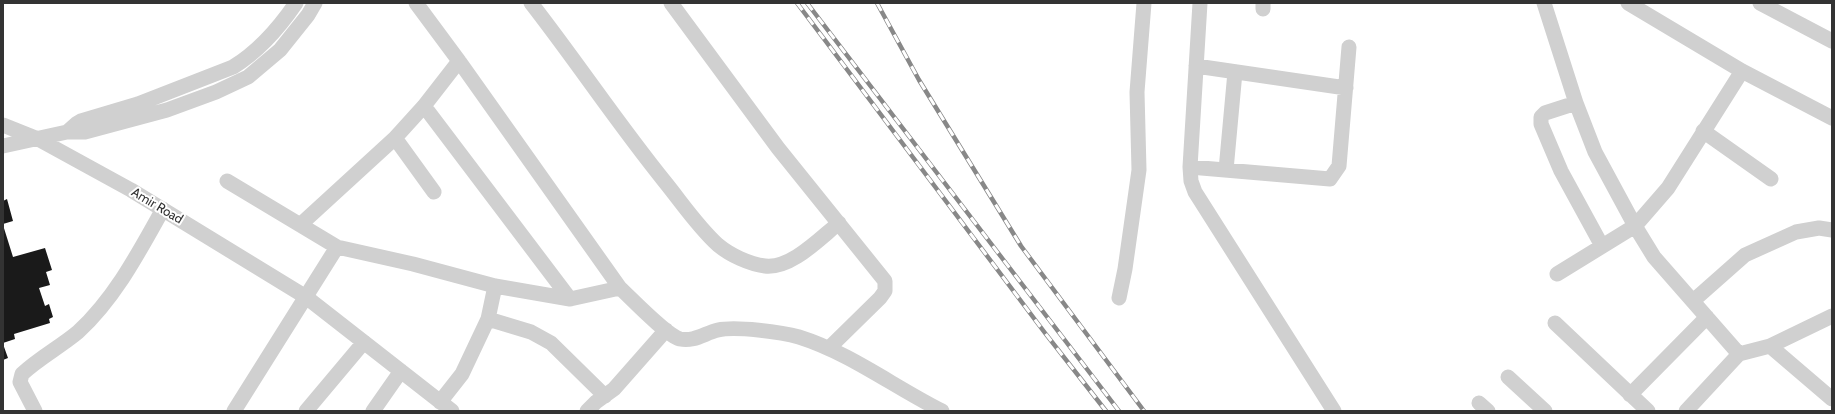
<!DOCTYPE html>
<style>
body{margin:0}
#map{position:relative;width:1835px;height:414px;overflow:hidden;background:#fff;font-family:Cabin,sans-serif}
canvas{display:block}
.frame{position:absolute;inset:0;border:4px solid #333;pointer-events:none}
</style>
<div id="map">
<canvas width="1835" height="414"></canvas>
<div class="frame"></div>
</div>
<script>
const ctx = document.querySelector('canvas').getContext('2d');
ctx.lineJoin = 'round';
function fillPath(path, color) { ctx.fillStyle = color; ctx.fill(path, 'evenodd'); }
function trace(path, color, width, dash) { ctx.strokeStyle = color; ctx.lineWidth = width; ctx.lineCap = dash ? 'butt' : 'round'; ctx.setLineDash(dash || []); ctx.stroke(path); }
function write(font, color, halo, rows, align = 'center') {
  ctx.font = font + ' Cabin,sans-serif'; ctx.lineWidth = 4; ctx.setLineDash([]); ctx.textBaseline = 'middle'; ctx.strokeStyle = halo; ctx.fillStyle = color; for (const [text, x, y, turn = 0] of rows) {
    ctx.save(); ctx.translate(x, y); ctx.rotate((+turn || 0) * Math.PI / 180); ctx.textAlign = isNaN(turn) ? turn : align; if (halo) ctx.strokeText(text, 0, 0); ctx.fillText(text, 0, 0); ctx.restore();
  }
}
fillPath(new Path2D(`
 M7,199L13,221L3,224V201Z
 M3,225L13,257L45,248L52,270L46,272L50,285L39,288L45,306L49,304L53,317L49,319L50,323L14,334L15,339L3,343Z
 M3,344L8,358L3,360Z`), '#1a1a1a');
trace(new Path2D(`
 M531,3C577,62 618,124 665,182C682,203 698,227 718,245C730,255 749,264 765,266C791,269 819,239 839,223
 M671,3L778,148L885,281V291L880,298L829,348
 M1200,3L1190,167L1191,181L1195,192L1334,411
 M1544,3L1576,103L1595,152L1635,226L1654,257L1739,354
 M1628,3L1742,71L1832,118
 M1760,3L1832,41
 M1263,9V3
 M1196,66L1346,88
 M1576,103L1545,113L1541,117V124L1561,171L1602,246
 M424,106L570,299
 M3,125L38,139L131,190L306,297L452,411
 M1703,131L1771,179
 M67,132L76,124L81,121L138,104L233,67C259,51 279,28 296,3
 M395,138L434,192
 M3,146L67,132H85L167,110L216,92L248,77L280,50L308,15L315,3
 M1190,167L1330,179L1339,166L1349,47
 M1226,170L1235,72
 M227,181L337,247
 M300,225L395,138L424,106L459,61
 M1557,274L1635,226L1668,188L1742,71
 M620,288C632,299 666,335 680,339C694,342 705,333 718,330C735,326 782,332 799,337C850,353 894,387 942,411
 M1119,298L1125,269L1139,170L1137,92L1144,3
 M1693,301L1745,255L1796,232L1819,228L1832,230
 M488,319L531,332L551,343L605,396
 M1555,323L1648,411
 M1770,346L1832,399
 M1508,377L1545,411
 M1630,395L1707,317
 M440,402L462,374L488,319L495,286
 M1479,403L1488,411
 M35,411L20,382L22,374C39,358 60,347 78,332C115,298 139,252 163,209
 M234,411L337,247L413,264L495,286L570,299L620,288L459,61L416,3
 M306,411L364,342
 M373,411L401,371
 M587,411L596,402L614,389L666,330
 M1686,411L1739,354L1770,346L1832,316`), '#d0d0d0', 15);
const rail = new Path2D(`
 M797,3L1045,333L1106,411
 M807,3L1119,411
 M877,3L919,80L1021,246L1144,411`);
trace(rail, '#888', 4.5);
trace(rail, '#fff', 3, [9]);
write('13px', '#333', '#fff', [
 ["Amir Road",157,206,31]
]);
</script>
